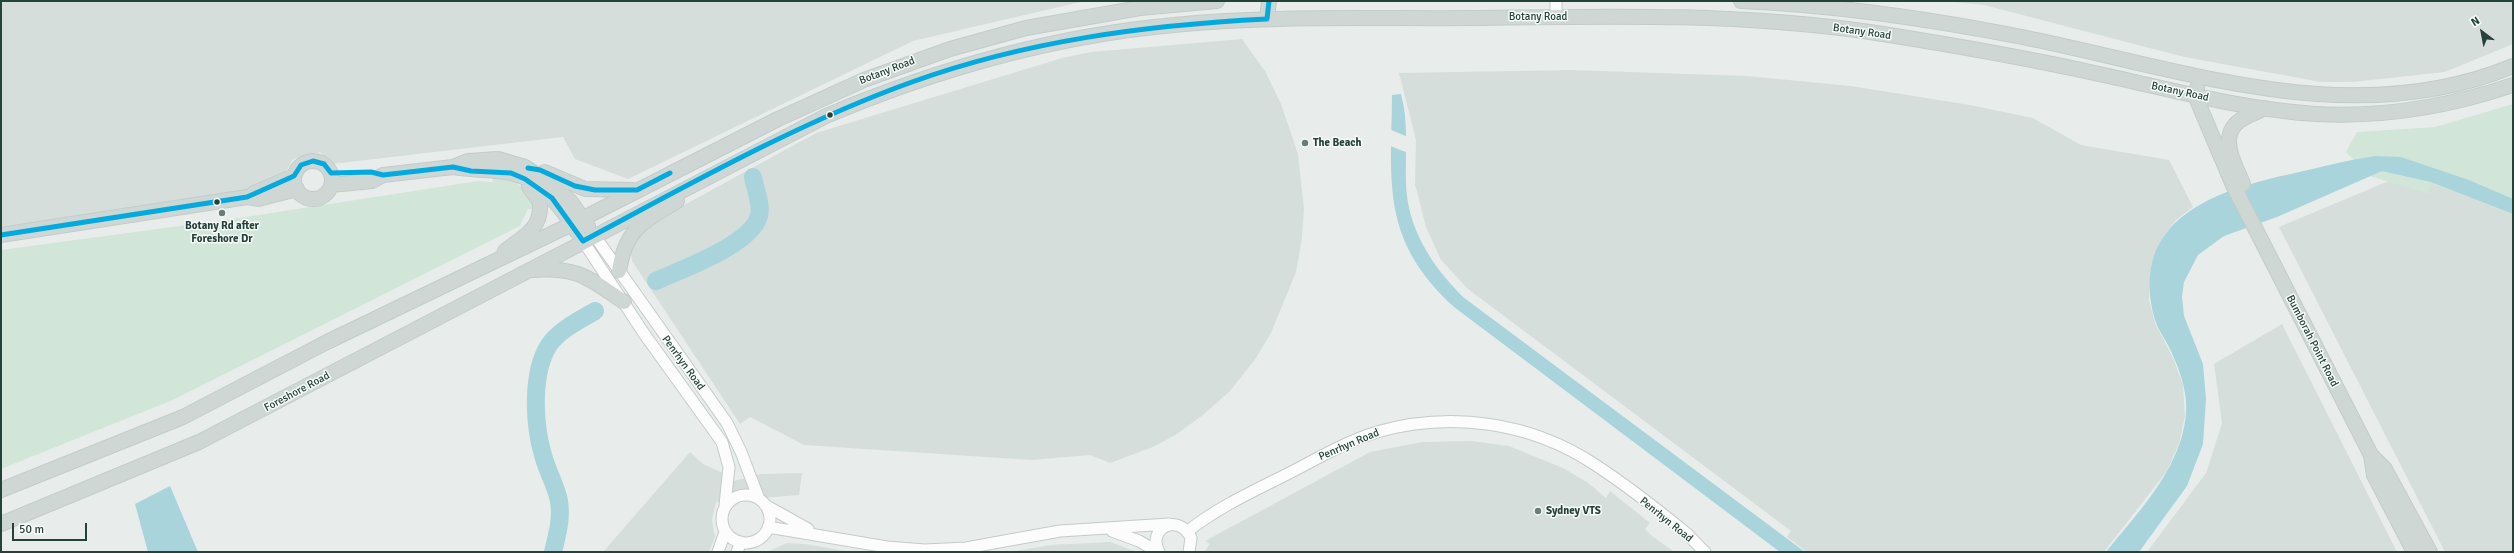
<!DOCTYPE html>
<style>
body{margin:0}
#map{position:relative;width:2514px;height:553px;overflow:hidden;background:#e8edeb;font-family:Signika,sans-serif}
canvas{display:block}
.frame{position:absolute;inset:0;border:2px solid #24423a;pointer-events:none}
.north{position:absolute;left:2462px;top:12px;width:40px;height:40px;-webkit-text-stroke:3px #f7fbf9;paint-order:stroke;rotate:328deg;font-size:11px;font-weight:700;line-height:16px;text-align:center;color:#24423a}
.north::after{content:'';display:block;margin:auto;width:14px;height:18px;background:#24423a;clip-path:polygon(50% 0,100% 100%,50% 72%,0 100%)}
.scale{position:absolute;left:12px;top:523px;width:75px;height:18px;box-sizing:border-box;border:2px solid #24423a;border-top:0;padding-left:5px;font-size:12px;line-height:14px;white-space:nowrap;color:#24423a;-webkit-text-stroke:3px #f7fbf9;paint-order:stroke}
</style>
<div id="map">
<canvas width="2514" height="553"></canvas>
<div class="frame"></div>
<div class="north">N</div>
<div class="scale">50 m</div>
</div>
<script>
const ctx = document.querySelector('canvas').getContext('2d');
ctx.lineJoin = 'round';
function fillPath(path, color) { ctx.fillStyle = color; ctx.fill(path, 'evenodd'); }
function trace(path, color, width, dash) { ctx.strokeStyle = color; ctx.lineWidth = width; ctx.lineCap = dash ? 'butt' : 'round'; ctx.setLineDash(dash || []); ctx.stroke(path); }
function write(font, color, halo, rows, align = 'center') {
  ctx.font = font + ' Signika,sans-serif'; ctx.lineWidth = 3; ctx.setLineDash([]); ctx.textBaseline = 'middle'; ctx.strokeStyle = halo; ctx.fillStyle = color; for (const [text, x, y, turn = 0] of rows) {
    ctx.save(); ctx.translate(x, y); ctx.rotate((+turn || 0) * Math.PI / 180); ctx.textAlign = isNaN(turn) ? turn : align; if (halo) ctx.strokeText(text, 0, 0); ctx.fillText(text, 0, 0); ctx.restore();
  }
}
fillPath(new Path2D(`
 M1,1H1085L913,41L628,179L575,159L563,137L332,164L320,152L293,159L287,170L278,178L244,197L1,235Z
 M1943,1H2513V44L2445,72L2353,82H2321L2184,57L1984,5Z
 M1242,39L1265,71L1281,104L1298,154L1304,209L1302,238L1296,272L1271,333L1254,361L1229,392L1203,415L1177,434L1153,447L1110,463L1090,455L1031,460L804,445L750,417L740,424L632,261L631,249L634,238L651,223L816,133L1062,58L1091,52Z
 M1571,70L1747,76L1851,86L1970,105L2033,118L2081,145L2169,160L2193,207L2176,220L2163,237L2151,266L2149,300L2155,323L2174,360L2183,385L2185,416L2179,444L2167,471L2104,552H1807L1787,537L1791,531L1468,289L1441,260L1426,227L1415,184L1416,140L1399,73Z
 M2429,164L2513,197V552H2445L2279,227Z
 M2282,324L2397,552H2147L2206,473L2222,423L2214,364Z
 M1471,441L1509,446L1563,468L1587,482L1606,498L1610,491L1650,523L1645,529L1652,536L1673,551L1204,552L1210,544L1205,541L1370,452L1422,442Z
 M690,452L703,464L723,473L722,484L761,474L802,473L799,495L716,502L712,520L715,537L709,552H603Z
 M1110,542L1137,552H1010L1050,545Z
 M787,543L805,544L852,552H767Z`), '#d6dedb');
fillPath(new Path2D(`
 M2513,104V215L2443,187L2431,185L2429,194L2370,176L2346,152L2357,132L2435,127Z
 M494,177C517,179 524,186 536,205L532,209H528L520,226L173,400L1,469V250L239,218L478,181L492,182Z`), '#d1e6d8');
fillPath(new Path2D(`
 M1401,94C1409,123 1405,154 1406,183C1407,228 1432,266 1463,297L1805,552H1780L1454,307C1381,240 1391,185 1392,95Z
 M2375,156L2401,157L2469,180L2513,199V214L2431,182L2382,171L2277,217L2224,236L2198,255L2184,282L2182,297L2184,316L2203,364L2206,399L2203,444L2187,486L2139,552H2106C2137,513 2177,473 2185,422C2190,396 2180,370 2169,347C2164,338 2158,329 2155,320C2127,218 2216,190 2295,173C2321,167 2348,160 2375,156Z
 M170,486L198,552H148L135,504Z`), '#a9d4db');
fillPath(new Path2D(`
 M1389,129L1408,137V153L1388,145Z`), '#e8edeb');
trace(new Path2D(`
 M656,281C682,269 751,245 759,216C762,204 755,189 753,177
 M553,552C557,535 562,519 559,501C556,485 547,471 543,455C534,425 531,373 549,345C559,330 580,320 595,311`), '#a9d4db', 18);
const minor = new Path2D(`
 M1556,17V1
 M594,235L727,423L741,452L759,499
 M583,241L645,335L722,442L729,467L725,505
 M722 519a24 24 0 1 1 48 0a24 24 0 1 1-48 0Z
 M765,505L808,529
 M768,527L887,547L925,550L966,548L1060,531L1169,524
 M1112,531L1139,541L1158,552
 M1188,531C1222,504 1263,487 1301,467C1325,454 1351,440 1377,432C1451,411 1530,422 1594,464C1626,485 1657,509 1686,533C1693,539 1698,546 1705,552
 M718,552L725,532
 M737,552L741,542
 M1159,552C1146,528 1179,512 1191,538L1189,552`);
const major = new Path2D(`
 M1741,1C1834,5 1930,19 2022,37C2183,69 2352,133 2513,66
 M1267,19L1269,1
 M2197,88L2195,95L2202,112L2233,185L2371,455L2385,469L2430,552
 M294 180a19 19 0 1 1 38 0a19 19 0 1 1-38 0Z
 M453,167C472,171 492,169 511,173C541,180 562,208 577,232
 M545,172L585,189L632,190
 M2243,184C2237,168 2220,141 2235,125C2241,117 2256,113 2265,108
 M331,185L372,181L383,175L453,167L468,161L498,159L525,167L551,184L571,202L588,226
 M254,193L294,176
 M1,235L247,197L258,199L297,189
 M505,251C524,236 542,229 540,202L529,187
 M532,270C579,267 587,277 624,302
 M619,271C626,228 642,223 677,201
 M2371,455L2374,475L2414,552
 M1,490L183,417L327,342L572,224L778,119L864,80L950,49L1026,28L1140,8L1217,1
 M1,524L199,442L826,116C937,69 1053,36 1174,25C1274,15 1375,19 1475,18C1607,16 1739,13 1870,32C1947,44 2023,57 2099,74C2160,87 2222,104 2284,111C2362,121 2439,110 2513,85`);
trace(minor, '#c5cac8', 13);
trace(major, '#c3ccc9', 16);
trace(minor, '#fcfcfc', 11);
trace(major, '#cfd7d5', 14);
trace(new Path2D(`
 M528,168L540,170L575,186L595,190H637L670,173
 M1,235L247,197L294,176L301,165L313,161L324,164L331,173L371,172L383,175L453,167L471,171L511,173L525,179L552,198L583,241C688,185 800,122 912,82C1026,41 1146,25 1267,19L1269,1`), '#04aadd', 5);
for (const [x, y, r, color] of [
 [830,115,3.5,"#24423a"],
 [1305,143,4,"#697e78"],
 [217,202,3.5,"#24423a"],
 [222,213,4,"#697e78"],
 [1538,511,4,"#697e78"]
]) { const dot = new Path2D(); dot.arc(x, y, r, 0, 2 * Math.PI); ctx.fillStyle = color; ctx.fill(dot); trace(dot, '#f7fbf9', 1.5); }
write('11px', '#24423a', '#f7fbf9', [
 ["Botany Road",1538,17],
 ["Botany Road",1862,32,8],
 ["Botany Road",887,71,-21],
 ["Botany Road",2180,92,12],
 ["Bumborah Point Road",2312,341,63],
 ["Penrhyn Road",683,363,54],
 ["Foreshore Road",297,392,-28],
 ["Penrhyn Road",1349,445,-23],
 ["Penrhyn Road",1666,520,39]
]);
write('bold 11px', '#24423a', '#f7fbf9', [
 ["The Beach",1313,143],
 ["Botany Rd after",222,226,"center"],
 ["Foreshore Dr",222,239,"center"],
 ["Sydney VTS",1546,511]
], 'left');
</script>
